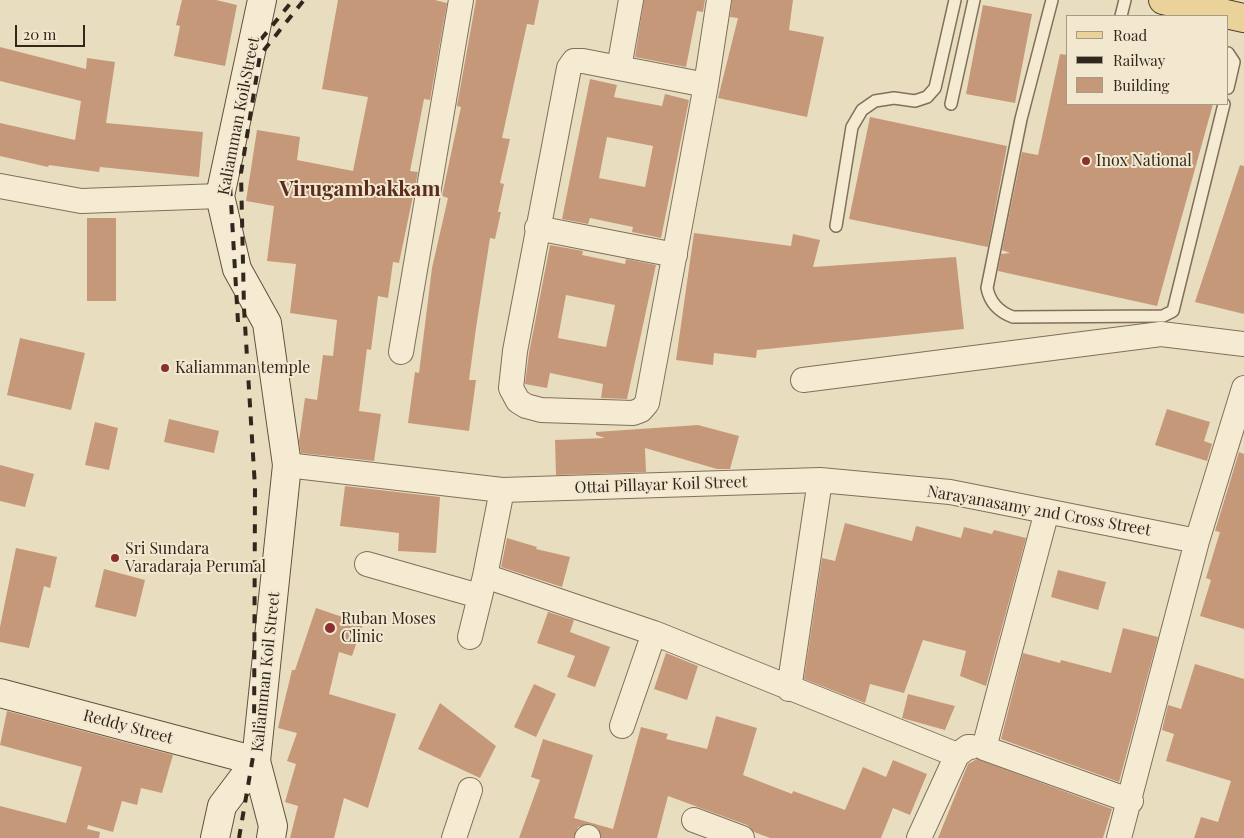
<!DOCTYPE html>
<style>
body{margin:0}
#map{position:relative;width:1244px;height:838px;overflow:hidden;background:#e9ddc0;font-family:"Playfair Display",serif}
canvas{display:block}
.legend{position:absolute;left:1066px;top:15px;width:162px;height:90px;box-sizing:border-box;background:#f2e8cf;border:1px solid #a59b88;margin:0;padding:6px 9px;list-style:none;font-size:15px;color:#32271d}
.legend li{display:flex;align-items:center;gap:10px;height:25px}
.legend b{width:25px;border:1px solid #a59b88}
.scale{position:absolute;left:15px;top:25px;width:70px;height:22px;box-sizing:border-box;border:2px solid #32271d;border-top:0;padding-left:6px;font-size:15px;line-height:18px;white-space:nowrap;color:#32271d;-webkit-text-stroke:4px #f2e8cf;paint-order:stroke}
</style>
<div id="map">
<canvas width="1244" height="838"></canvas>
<ul class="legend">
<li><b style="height:6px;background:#ebd19a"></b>Road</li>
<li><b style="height:6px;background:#32271d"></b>Railway</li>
<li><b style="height:14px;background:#c59879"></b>Building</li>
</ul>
<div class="scale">20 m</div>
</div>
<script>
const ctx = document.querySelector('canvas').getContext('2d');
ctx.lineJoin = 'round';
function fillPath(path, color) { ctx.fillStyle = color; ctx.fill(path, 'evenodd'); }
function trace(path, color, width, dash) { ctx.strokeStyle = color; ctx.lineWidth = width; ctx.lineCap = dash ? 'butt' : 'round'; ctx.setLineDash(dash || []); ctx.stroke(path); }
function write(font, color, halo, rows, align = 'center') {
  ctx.font = font + ' "Playfair Display",serif'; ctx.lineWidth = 4; ctx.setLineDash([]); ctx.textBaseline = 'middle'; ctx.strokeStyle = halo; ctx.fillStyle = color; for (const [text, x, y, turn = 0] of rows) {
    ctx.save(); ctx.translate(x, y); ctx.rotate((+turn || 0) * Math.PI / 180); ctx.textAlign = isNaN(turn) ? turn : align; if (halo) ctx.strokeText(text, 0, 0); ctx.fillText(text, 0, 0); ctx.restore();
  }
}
fillPath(new Path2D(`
 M182,0H216L237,5L225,66L174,56L180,26L176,25Z
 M338,0H435L447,3L430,100L424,99L410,171L418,172L399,263L393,262L388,298L378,296L371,350L367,349L359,411L381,414L374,461L301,453L299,441L305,398L317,400L323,355L333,356L337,320L290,313L296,264L267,261L274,206L246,201L257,130L300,137L297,160L353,171L368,97L322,89Z
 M476,0H539L534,25L527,24L502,138L510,139L500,183L504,184L498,212H501L495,239L490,238L476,328L469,380H476L469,431L408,423L415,372L419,373L432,268L448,198L442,196L461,107L457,106Z
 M644,0H705L703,12L697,11L686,67L635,57Z
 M732,0H793L789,30L824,37L807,117L718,98L738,18L730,17Z
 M983,5L1032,14L1015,103L966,94Z
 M0,47L86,69L87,58L115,62L106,123L203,132L199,177L100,167L99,172L49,165L48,167L0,156V123L75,140L81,101L0,81Z
 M1060,54L1068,55V104H1213L1157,306L998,271L1001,254L1010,253L1002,250L1022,152L1038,155Z
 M590,79L617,85L614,97L662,106L665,94L689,100L661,238L632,232L633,227L590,218L588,224L562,219ZM607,137L653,146L645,187L599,178Z
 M870,117L1007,146L988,247L849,219Z
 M1240,165L1244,166V314L1195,302Z
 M87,218H116V301H87Z
 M694,233L791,246L793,234L820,240L813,267L956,257L964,329L757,350L756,358L714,353L713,365L676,360Z
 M550,245L583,251L582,255L625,264L626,259L656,265L627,399L601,398L603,384L550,373L547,388L525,384L529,353ZM566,295L615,305L606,347L558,338Z
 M20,338L85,353L71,410L7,395Z
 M1167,409L1210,422L1204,441L1212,444L1207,461L1155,445Z
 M169,419L219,431L214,453L164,442Z
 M95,422L118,428L109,470L85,465Z
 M698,425L739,436L730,469H717L645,448L646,472L556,475L555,440L605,438L596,435V432Z
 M1239,452L1244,454V629L1200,616L1211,580L1206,578L1220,532L1215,531Z
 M0,465L34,474L25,507L0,501Z
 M345,486L440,497L436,553L398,551L399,533L340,526Z
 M845,523L912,541L916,526L961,538L964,527L992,534L994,530L1026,538L986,686L960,676L966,651L923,640L904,693L870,684L865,703L804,679L822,558L835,561Z
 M507,538L537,547L536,549L570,557L562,587L501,567Z
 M16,548L57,557L50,588L44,586L29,648L0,642V627Z
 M104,569L145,580L136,617L95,607Z
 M1058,570L1106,582L1098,610L1051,597Z
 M316,608L363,624L352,656L339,652L329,694L396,714L368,808L344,798L334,838H290L298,806L285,802L296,764L287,761L297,733L278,728L292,670H295Z
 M548,612L574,620L570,632L610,647L595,687L567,677L575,656L537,643Z
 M1123,628L1158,637L1119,782L1001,739L1023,653L1060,663L1061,660L1111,673Z
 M666,653L698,666L687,700L654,689Z
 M1195,664L1244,679V838H1194L1201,817L1218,822L1231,781L1166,761L1174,734L1162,730L1168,705L1181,709Z
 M534,684L556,694L536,737L514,727Z
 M908,694L955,706L945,730L902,718Z
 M440,703L496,746L480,778L418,749Z
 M7,711L173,755L162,793L141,788L137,805L122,801L113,832L88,825L87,829L100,832L99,838H0V806L66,823L82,767L0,745Z
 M716,716L757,728L743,775L792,794L793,791L845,810L863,767L886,777L893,760L927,774L910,815L893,808L881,838H770L754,832L747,825L668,796L657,838H601L598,828L591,824L578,827L574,838H519L540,780L531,777L543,739L593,755L574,818L613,829L641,727L668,734L666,739L707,749Z
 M977,759L1112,809L1103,838H938L968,764Z`), '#c59879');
const lane = new Path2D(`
 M1052,0L1021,119L987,288C990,303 999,312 1013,317L1163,316L1173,311L1224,104
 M1121,16L1125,0
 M1228,53L1234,62L1228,88
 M951,104L974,0
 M836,226L852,127L862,110L875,101L894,98L915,101L927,97L935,88L955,0`);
const street = new Path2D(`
 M619,68L631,0
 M706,85L583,61H574L569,68L515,351L511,388L518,401L526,406L541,410L633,413L641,410L647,403L706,85L719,0
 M0,186L81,201L220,196
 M537,228L675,255
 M401,352L461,0
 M803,380L1161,334L1244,344
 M287,465L502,490L820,480L950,492L1197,541
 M1047,511L984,748L1131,801
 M367,564L479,596
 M485,576L654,633L957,755
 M470,637L485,576L502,490
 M789,689L820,480
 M622,726L654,633
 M694,820L742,838
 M454,838L470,790
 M587,838L588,837
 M919,838L957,755L968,747H971
 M1119,838L1197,541L1244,388`);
const secondary = new Path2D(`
 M262,0L220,196L237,269L267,323L287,465L256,761L273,826L271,838
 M0,693L256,761
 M215,838L222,806L256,761`);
const primary = new Path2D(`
 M1163,0L1244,18`);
trace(lane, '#816f5a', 14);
trace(street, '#816f5a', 26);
trace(secondary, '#63503d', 30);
trace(primary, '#4f3d2e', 30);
trace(lane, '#f5ebd3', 11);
trace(street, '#f5ebd3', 24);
trace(secondary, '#f5ebd3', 28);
trace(primary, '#ebd19a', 28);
trace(new Path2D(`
 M238,322L229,167L254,48L293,0
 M239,838L254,751L255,487L244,308L241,173L260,55L304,0`), '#32271d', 4, [9, 9]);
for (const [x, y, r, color] of [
 [1086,161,5,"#8b2f30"],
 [165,368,5,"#8b2f30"],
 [115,558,5,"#8b2f30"],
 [330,628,6,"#8b2f30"]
]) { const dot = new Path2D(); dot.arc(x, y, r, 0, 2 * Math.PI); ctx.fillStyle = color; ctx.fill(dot); trace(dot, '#f2e8cf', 2); }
write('16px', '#32271d', '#f2e8cf', [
 ["Kaliamman Koil Street",239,116,-79],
 ["Ottai Pillayar Koil Street",661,485,-2],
 ["Narayanasamy 2nd Cross Street",1039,511,10],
 ["Kaliamman Koil Street",266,672,-84],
 ["Reddy Street",128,727,15]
]);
write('16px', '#32271d', '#f2e8cf', [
 ["Inox National",1096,161],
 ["Kaliamman temple",175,368],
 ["Sri Sundara",125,549],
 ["Varadaraja Perumal",125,567],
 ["Ruban Moses",341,619],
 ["Clinic",341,637]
], 'left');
write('bold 21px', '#5b2c20', '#f2e8cf', [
 ["Virugambakkam",360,189]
]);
</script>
